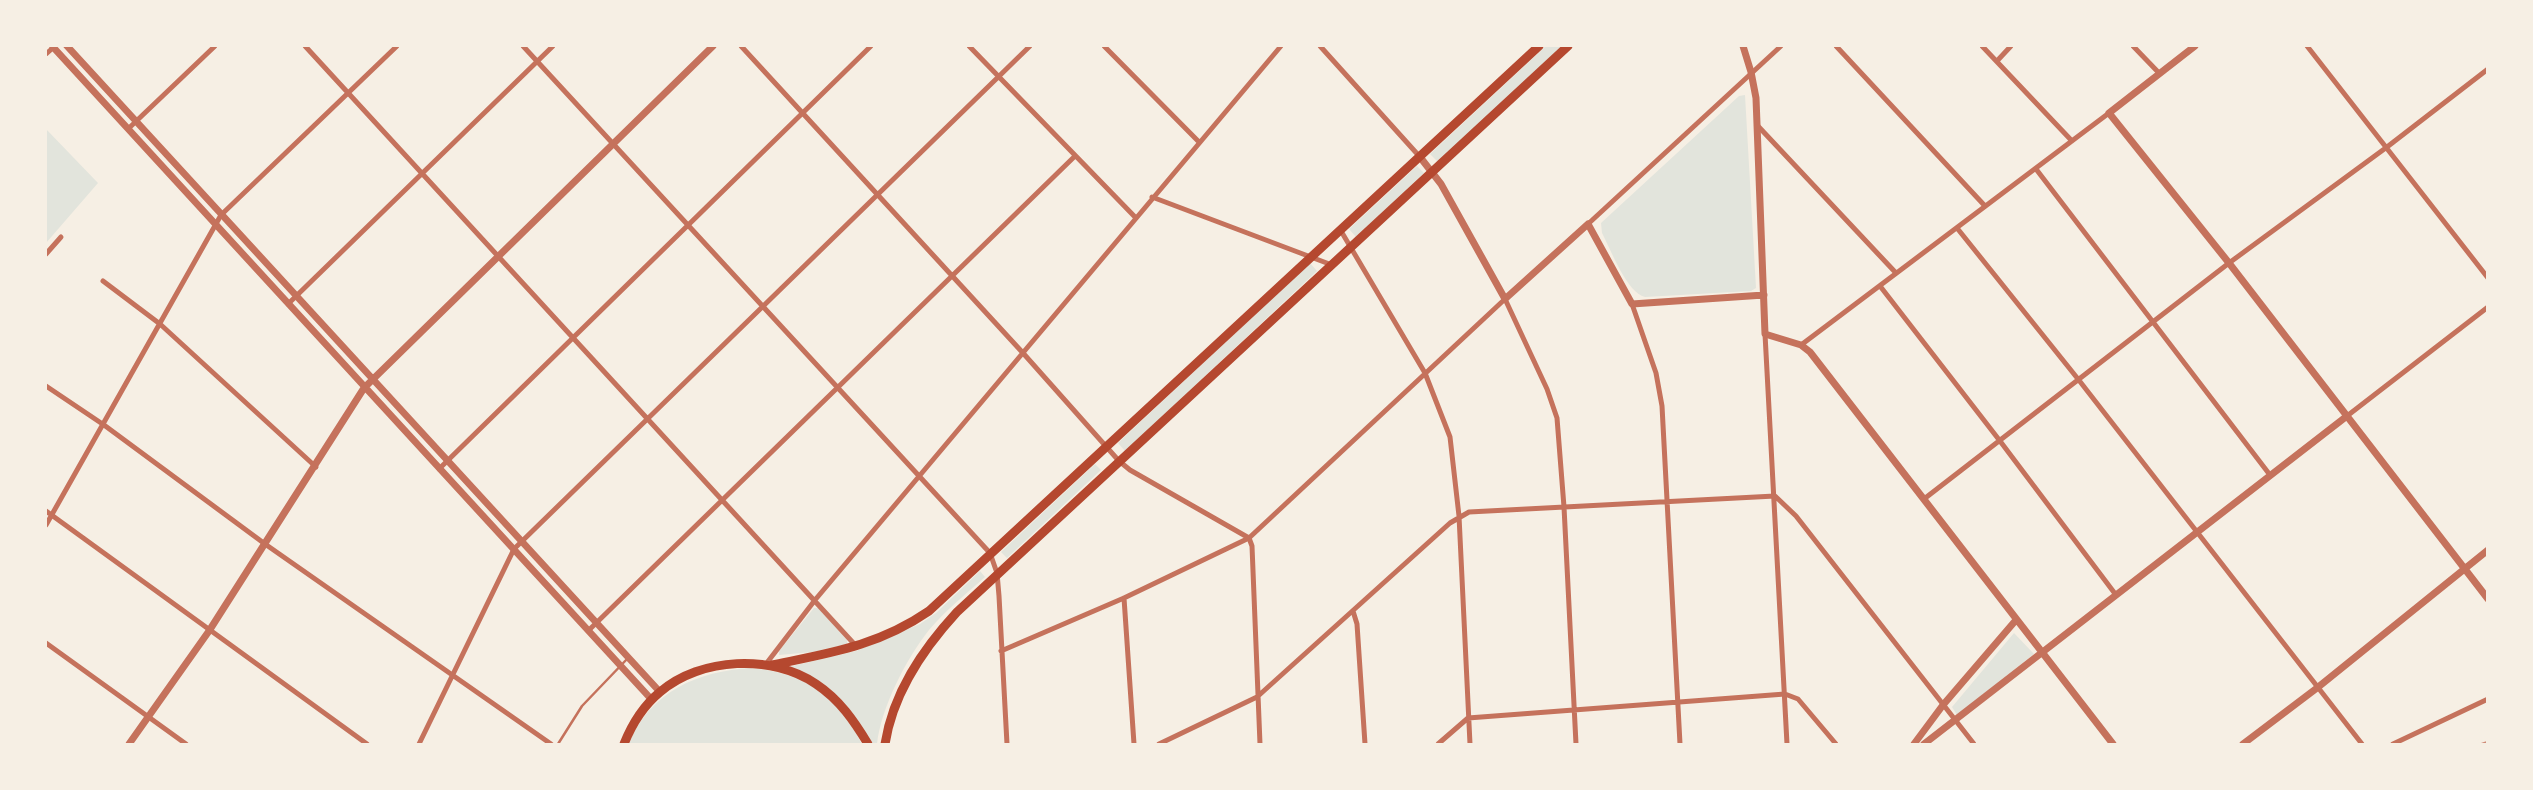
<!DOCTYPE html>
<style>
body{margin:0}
#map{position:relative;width:2533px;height:790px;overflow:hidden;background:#f6efe4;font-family:Figtree,sans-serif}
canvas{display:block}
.frame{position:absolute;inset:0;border:47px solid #f6efe4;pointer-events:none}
</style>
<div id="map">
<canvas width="2533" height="790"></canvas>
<div class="frame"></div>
</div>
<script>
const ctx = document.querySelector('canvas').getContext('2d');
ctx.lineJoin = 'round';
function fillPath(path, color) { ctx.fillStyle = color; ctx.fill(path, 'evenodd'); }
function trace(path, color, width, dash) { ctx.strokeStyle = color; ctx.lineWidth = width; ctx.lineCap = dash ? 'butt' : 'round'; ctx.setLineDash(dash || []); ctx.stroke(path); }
fillPath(new Path2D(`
 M1546,46H1562L1438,162L1430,154Z
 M1745,95L1756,288L1751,291L1645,297C1627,293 1611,250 1602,233L1601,223L1739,96Z
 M46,129L98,183L46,243Z
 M1417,166L1424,173L1356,237L1349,229Z
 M1310,263L1317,271L1125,451L1118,443Z
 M1095,464L1101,470L1007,558L1001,552Z
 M980,571L985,577C966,594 945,611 929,630C906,659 881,708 877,744H871C845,698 835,690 788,667L856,651L920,624L936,613Z
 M814,608H818L847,640V644L813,652L779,655V651Z
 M2014,633L2034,654L1957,715L1952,707Z
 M751,668C806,673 837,696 862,744H629C649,692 698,671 751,668Z`), '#e2e4dc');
trace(new Path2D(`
 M558,744L582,706L628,658`), '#c5725c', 2.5);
trace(new Path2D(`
 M305,46L857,647
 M523,46L990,553L997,573L999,596L1007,744
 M741,46L1023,353L1119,461L1130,470L1249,538L1252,546L1260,744
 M969,46L1135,217
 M1104,46L1199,142
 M1320,46L1420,157
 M1836,46L1985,206
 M1982,46L2072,141
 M2133,46L2159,73
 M2307,46L2488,278
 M46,54L55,46
 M1997,61L2011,46
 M1757,125L1896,273
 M128,129L215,46
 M2036,169L2270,475
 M1152,197L1332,265
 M1588,224L1781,46
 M1957,228L2078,379L2362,744
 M1341,231L1425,373L1450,437L1459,516L1470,744
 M46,254L61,237
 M103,281L160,324L316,467
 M1880,286L2000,441L2116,595
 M288,304L553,46
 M1632,304L1656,373L1662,406L1680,744
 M1765,334L1787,744
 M1801,345L2109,113
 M46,386L104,425L265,544L551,744
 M2347,416L2488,307
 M439,469L871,46
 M1924,499L2229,263L2387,147L2488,69
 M46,511L367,744
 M46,525L221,215L397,46
 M1124,598L1134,744
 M1353,611L1357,624L1365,744
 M589,630L1074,157
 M46,643L186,744
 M1001,651L1124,598L1249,538L1505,299L1547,389L1557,418L1564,507L1576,744
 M766,664L815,600L1281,46
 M419,744L514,549L1030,46
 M1159,744L1257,697L1450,523L1469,512L1775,496L1796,516L1974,744
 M1438,744L1468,718L1785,694L1798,699L1836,744
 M2393,744L2488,699`), '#c5725c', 5);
trace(new Path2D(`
 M67,46L660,692
 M1743,46L1751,72L1756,98L1765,334L1801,345L1810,352L2113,744
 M2195,46L2109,113L2229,263L2488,599
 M53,47L652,700
 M1420,157L1441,184L1505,299L1588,224L1632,304L1764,295
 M129,744L209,631L364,388L713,46
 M1914,744L1943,705L2016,620
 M1924,744L2347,416
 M2243,744L2317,688L2488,550`), '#c5725c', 7);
trace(new Path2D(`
 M772,665C830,653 878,646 929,611L1539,46
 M624,744C632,724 643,706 660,692C701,657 772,654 816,684C840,700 854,721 868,744
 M885,744C893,693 922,650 957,612L1568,46`), '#b5482f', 9);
trace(new Path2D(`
 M2482,744L2488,742`), '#cf8b77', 2.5);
</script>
